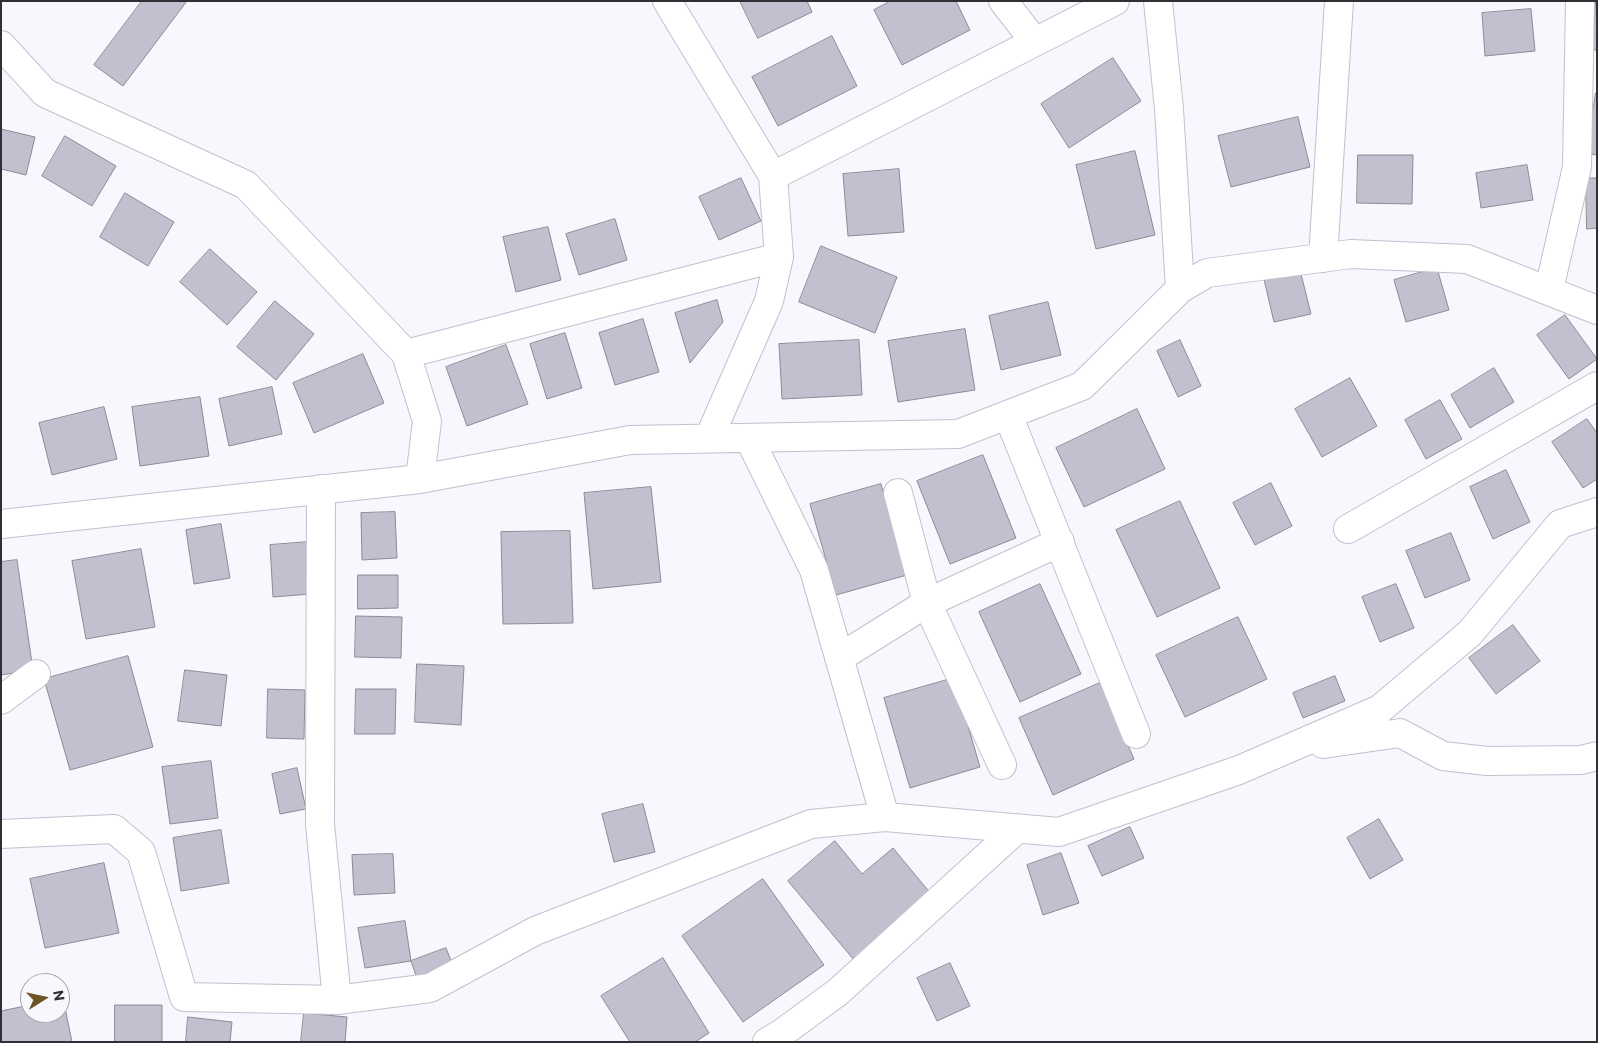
<!DOCTYPE html>
<style>
body{margin:0}
#map{position:relative;width:1598px;height:1043px;overflow:hidden;background:#f8f7fd;font-family:Commissioner,sans-serif}
canvas{display:block}
.frame{position:absolute;inset:0;border:2px solid #2f2f35;pointer-events:none}
.north{position:absolute;left:20px;top:973px;width:50px;height:50px;box-sizing:border-box;background:#f8f7fd;border:1px solid #a8a7ad;border-radius:50%;rotate:80deg;font-size:14px;font-weight:700;line-height:20px;text-align:center;color:#2f2f35}
.north::after{content:'';display:block;margin:auto;width:18px;height:22px;background:#6c5224;clip-path:polygon(50% 0,100% 100%,50% 72%,0 100%)}
</style>
<div id="map">
<canvas width="1598" height="1043"></canvas>
<div class="frame"></div>
<div class="north">N</div>
</div>
<script>
const ctx = document.querySelector('canvas').getContext('2d');
ctx.lineJoin = 'round';
function fillPath(path, color) { ctx.fillStyle = color; ctx.fill(path, 'evenodd'); }
function trace(path, color, width, dash) { ctx.strokeStyle = color; ctx.lineWidth = width; ctx.lineCap = dash ? 'butt' : 'round'; ctx.setLineDash(dash || []); ctx.stroke(path); }
const building = new Path2D(`
 M142,1H187L123,86L94,65Z
 M740,1H807L812,12L758,38Z
 M891,1H956L970,30L902,65L874,10Z
 M1596,1H1597V50H1593Z
 M1531,9L1535,51L1485,56L1482,13Z
 M832,36L857,86L778,126L752,77Z
 M1113,58L1141,101L1069,148L1041,104Z
 M1596,93H1597V155L1586,153Z
 M1298,117L1310,167L1231,187L1218,136Z
 M1,129L35,137L26,175L1,169Z
 M65,136L116,166L92,206L42,176Z
 M1135,151L1155,235L1096,249L1076,165Z
 M1358,155H1413L1412,204L1357,203Z
 M1527,165L1533,200L1481,208L1476,173Z
 M899,169L904,232L848,236L843,174Z
 M741,178L761,221L719,240L699,197Z
 M1586,178H1597V228L1587,229Z
 M125,193L174,222L148,266L100,237Z
 M615,219L627,260L579,275L566,234Z
 M548,227L561,280L516,292L503,237Z
 M821,246L897,277L875,333L799,302Z
 M210,249L257,292L227,325L180,282Z
 M1299,266L1311,314L1274,322L1263,275Z
 M1437,268L1449,310L1406,322L1394,280Z
 M717,300L723,322L690,363L675,313Z
 M275,301L314,334L276,380L237,347Z
 M1048,302L1061,355L1001,370L989,316Z
 M1565,315L1597,359L1569,379L1537,335Z
 M643,319L659,372L615,385L599,333Z
 M965,329L975,390L898,402L888,341Z
 M565,333L582,388L547,399L530,344Z
 M859,340L862,395L782,399L779,344Z
 M1180,340L1201,386L1178,397L1157,351Z
 M506,345L528,404L467,426L446,367Z
 M363,354L384,403L314,433L293,383Z
 M1494,368L1514,402L1470,428L1451,395Z
 M1350,378L1377,426L1322,457L1295,409Z
 M272,387L282,434L229,446L219,399Z
 M200,397L209,456L140,466L132,407Z
 M1440,400L1462,439L1426,459L1405,420Z
 M104,407L117,459L52,475L39,423Z
 M1137,409L1165,469L1084,507L1056,448Z
 M1587,419L1597,433V479L1583,488L1552,442Z
 M983,455L1016,538L950,564L917,481Z
 M1506,470L1530,522L1493,539L1470,487Z
 M1271,483L1292,526L1255,545L1233,503Z
 M881,484L907,575L836,595L810,504Z
 M651,487L661,582L593,589L584,493Z
 M1180,501L1220,588L1157,617L1116,530Z
 M395,512L397,558L362,560L361,513Z
 M221,524L230,578L194,584L186,530Z
 M570,531L573,623L503,624L501,532Z
 M1451,533L1470,580L1425,598L1406,551Z
 M308,542L311,594L273,597L270,545Z
 M141,549L155,627L86,639L72,561Z
 M17,560L33,670L1,675V562Z
 M358,575H398V608L358,609Z
 M1040,584L1081,674L1020,702L979,612Z
 M1396,584L1414,628L1380,642L1362,597Z
 M356,616L402,617L401,658L355,657Z
 M1238,617L1267,679L1185,717L1156,655Z
 M1513,625L1540,661L1496,694L1469,658Z
 M128,656L153,747L70,770L44,679Z
 M417,664L464,666L461,725L415,722Z
 M185,670L227,675L221,726L178,721Z
 M1335,676L1345,701L1303,718L1293,693Z
 M954,678L980,767L910,788L884,698Z
 M1100,683L1134,759L1053,795L1019,718Z
 M268,689L305,690L304,739L267,738Z
 M356,689H396L395,734H355Z
 M211,761L218,818L170,824L162,767Z
 M297,768L306,809L280,814L272,774Z
 M643,804L655,852L614,862L602,814Z
 M1379,819L1403,860L1370,879L1347,838Z
 M1130,827L1144,858L1102,876L1088,846Z
 M221,830L229,883L181,891L173,838Z
 M835,841L862,874L893,848L931,894L854,960L788,881Z
 M1061,853L1079,903L1043,915L1027,865Z
 M393,854L395,893L354,895L352,855Z
 M104,863L119,933L45,948L30,879Z
 M763,879L824,965L743,1022L682,936Z
 M405,921L411,961L365,968L358,928Z
 M446,948L455,971L419,984L411,961Z
 M663,958L709,1033L695,1042H630L601,996Z
 M950,963L970,1006L937,1021L917,978Z
 M60,998H63L72,1042H1V1011L30,1005V1013H60Z
 M115,1005H162V1042H115Z
 M304,1013L347,1017L345,1042H301Z
 M188,1017L232,1022L230,1042H186Z`);
fillPath(building, '#c1c0ce');
trace(building, '#8b8a97', 1);
const minor = new Path2D(`
 M667,1L773,176L779,257L769,301L709,438
 M1003,1L1035,42
 M1158,1L1169,109L1180,289
 M1,45L45,93L246,185L406,354L427,421L420,479
 M773,176L1115,1
 M1323,258L1339,1
 M1549,290L1577,167L1580,1
 M406,354L779,257
 M1008,415L1136,734
 M749,438L814,570L885,817
 M321,489L320,824L337,1000
 M898,493L927,603L1002,765
 M1,524L420,479L630,440L958,434L1082,386L1180,289L1207,273L1351,254L1467,259L1597,310
 M1348,529L1597,386
 M839,658L927,603L1060,542
 M1,700L36,674
 M1323,744L1400,733L1443,756L1487,761L1581,760L1597,756
 M1,834L114,829L141,852L184,997L337,1000L430,988L535,931L811,824L885,817L1059,832L1239,770L1380,709L1470,633L1560,524L1597,512
 M767,1042L782,1033L838,992L1017,829`);
trace(minor, '#c1c0ce', 30);
trace(minor, '#fff', 28);
</script>
